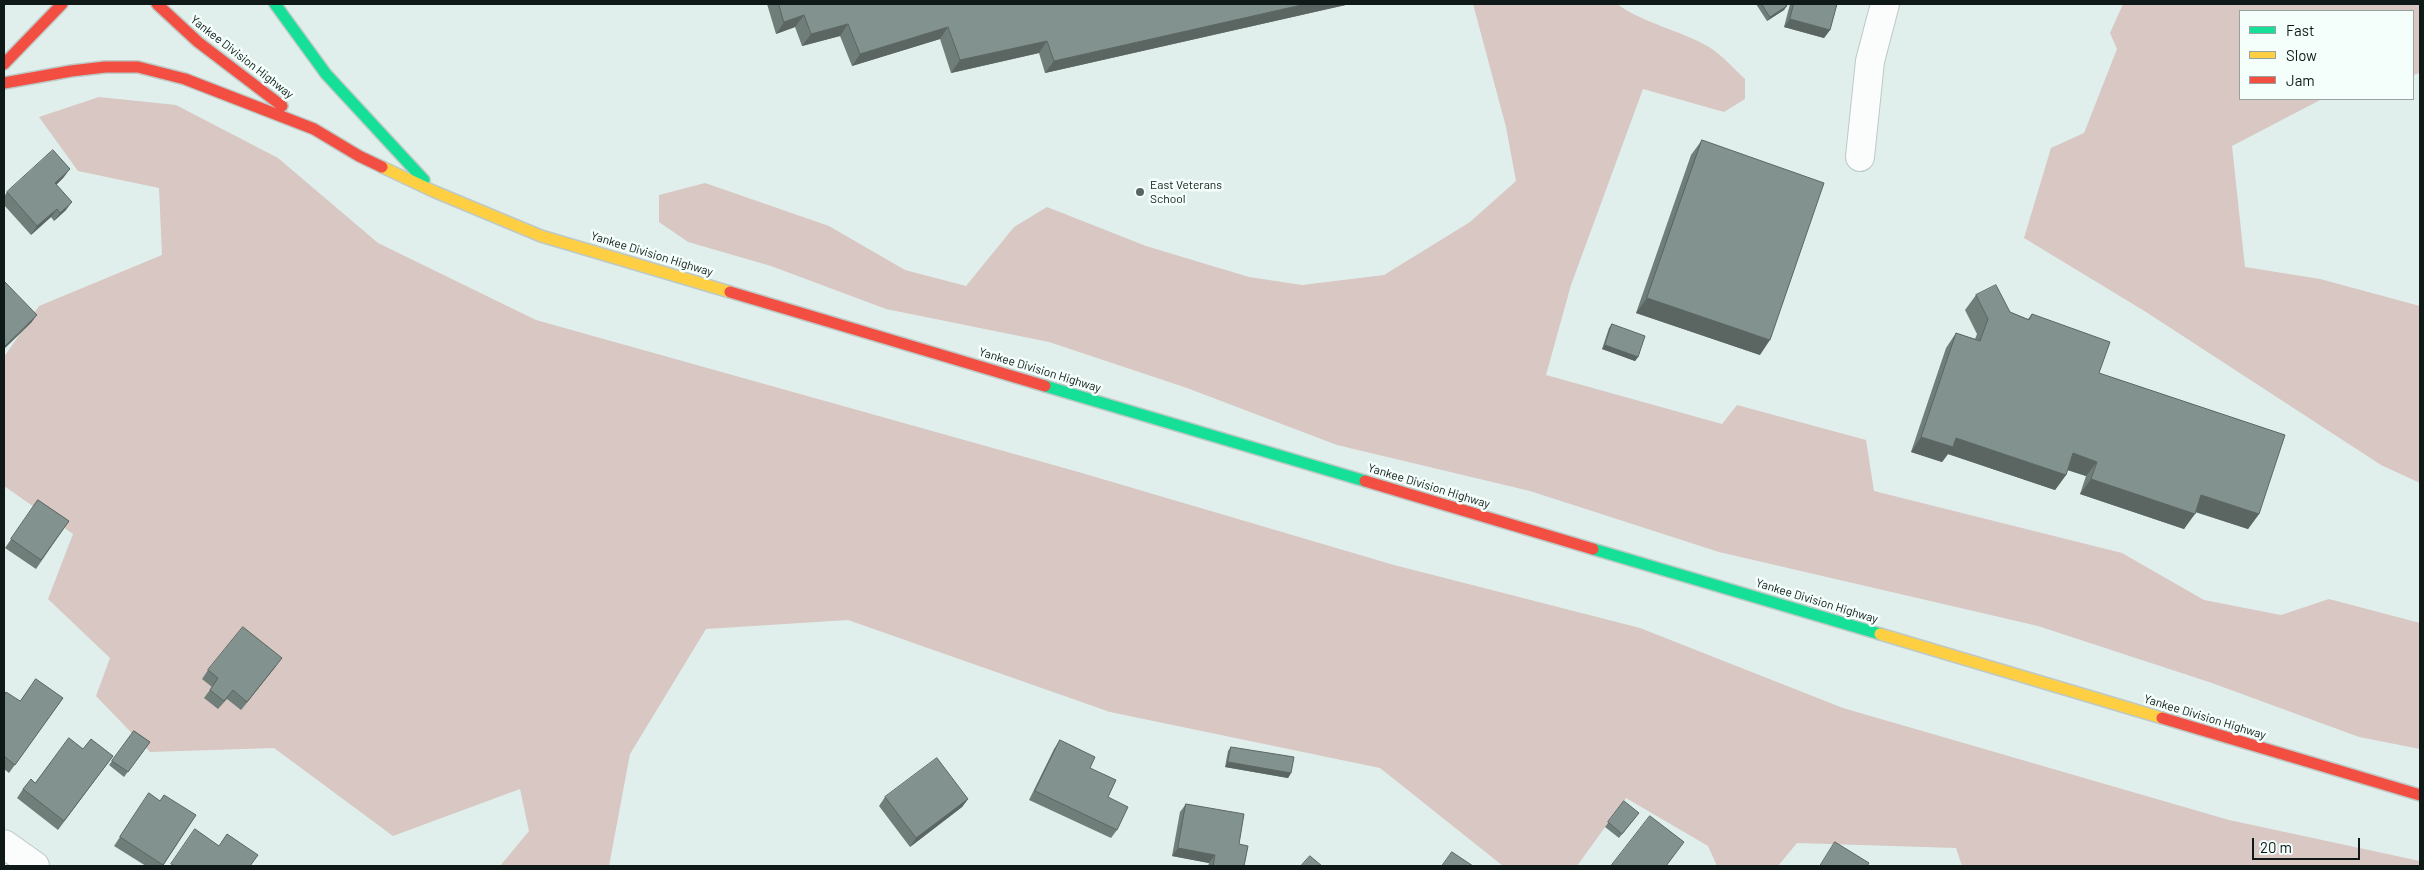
<!DOCTYPE html>
<style>
body{margin:0}
#map{position:relative;width:2424px;height:870px;overflow:hidden;background:#e0efec;font-family:Barlow,sans-serif}
canvas{display:block}
.frame{position:absolute;inset:0;border:5px solid #0f1917;pointer-events:none}
.legend{position:absolute;left:2239px;top:10px;width:175px;height:90px;box-sizing:border-box;background:#f4fffc;border:1px solid #98a3a0;margin:0;padding:6px 9px;list-style:none;font-size:15px;color:#0f1917}
.legend li{display:flex;align-items:center;gap:10px;height:25px}
.legend b{width:25px;border:1px solid #98a3a0}
.scale{position:absolute;left:2252px;top:838px;width:108px;height:22px;box-sizing:border-box;border:2px solid #0f1917;border-top:0;padding-left:6px;font-size:15px;line-height:18px;white-space:nowrap;color:#0f1917;-webkit-text-stroke:4px #f4fffc;paint-order:stroke}
</style>
<div id="map">
<canvas width="2424" height="870"></canvas>
<div class="frame"></div>
<ul class="legend">
<li><b style="height:6px;background:#16e098"></b>Fast</li>
<li><b style="height:6px;background:#ffcf43"></b>Slow</li>
<li><b style="height:6px;background:#f24e42"></b>Jam</li>
</ul>
<div class="scale">20 m</div>
</div>
<script>
const ctx = document.querySelector('canvas').getContext('2d');
ctx.lineJoin = 'round';
function fillPath(path, color) { ctx.fillStyle = color; ctx.fill(path, 'evenodd'); }
function trace(path, color, width, dash) { ctx.strokeStyle = color; ctx.lineWidth = width; ctx.lineCap = dash ? 'butt' : 'round'; ctx.setLineDash(dash || []); ctx.stroke(path); }
function write(font, color, halo, rows, align = 'center') {
  ctx.font = font + ' Barlow,sans-serif'; ctx.lineWidth = 5; ctx.setLineDash([]); ctx.textBaseline = 'middle'; ctx.strokeStyle = halo; ctx.fillStyle = color; for (const [text, x, y, turn = 0] of rows) {
    ctx.save(); ctx.translate(x, y); ctx.rotate((+turn || 0) * Math.PI / 180); ctx.textAlign = isNaN(turn) ? turn : align; if (halo) ctx.strokeText(text, 0, 0); ctx.fillText(text, 0, 0); ctx.restore();
  }
}
fillPath(new Path2D(`
 M1473,4H1617C1645,24 1680,30 1709,47C1722,55 1734,69 1745,79V99L1724,112L1643,89L1571,285L1546,375L1722,424L1737,405L1866,440L1874,491L2122,553L2204,600L2281,615L2329,599L2420,623V749L2359,737L2212,683L2038,626L1719,552L1530,491L1337,445L1187,388L1049,342L886,309L771,266L688,242L659,222V195L705,183L829,226L905,270L966,286L1014,227L1047,207L1146,246L1249,277L1302,285L1384,275L1470,222L1516,181L1506,127Z
 M2123,4H2420V73L2413,75V11H2240V99H2322L2232,146L2245,267L2320,279L2420,306V483L2381,465L2146,312L2024,238L2051,148L2084,133L2117,49L2110,33Z
 M99,97L176,105L278,158L378,243L536,320L1075,471L1394,565L1640,628L1843,708L2229,820L2420,861V866H1962L1956,848L1797,843L1778,866H1717L1708,846L1626,798L1577,866H1503L1380,768L1110,712L848,620L706,629L630,754L609,866H500L529,831L520,789L393,836L274,748L150,752L96,696L110,658L48,599L73,534L4,486V357L39,306L162,255L159,188L78,171L39,117Z`), '#d8c7c3');
const street = new Path2D(`
 M1860,157L1870,61L1885,4
 M4,844L35,866`);
const fast = new Path2D(`
 M275,4L326,74L424,180
 M1045,386L1365,481
 M1593,549L1880,634`);
const slow = new Path2D(`
 M382,167L433,191L541,236L730,292
 M1880,634L2162,718`);
const jam = new Path2D(`
 M157,4L198,42L282,106
 M4,64L62,4
 M4,83L71,71L105,67H138L185,79L314,129L359,156L382,167
 M730,292L1045,386
 M1365,481L1593,549
 M2162,718L2420,795`);
trace(street, '#bdc9c6', 30);
trace(fast, '#bdc9c6', 14);
trace(slow, '#bdc9c6', 14);
trace(jam, '#bdc9c6', 14);
trace(street, '#fafdfc', 28);
trace(fast, '#16e098', 11);
trace(slow, '#ffcf43', 11);
trace(jam, '#f24e42', 11);
fillPath(new Path2D(`
 M767,4H1350L1045,73L1039,53L951,73L940,39L852,66L840,36L802,46L795,27L776,34Z
 M1756,4H1786L1784,10L1767,21Z
 M1790,4H1837L1830,30L1824,38L1784,27Z
 M1702,140L1760,355L1636,313L1691,155Z
 M64,177L56,185L66,210L54,221L51,217L31,235L4,205V197L7,192Z
 M1976,295L2010,312L2028,319L2032,314L2259,514L2248,529L2195,512L2184,529L2080,494L2086,476L2067,470L2066,475L2055,490L1948,454L1942,462L1911,452L1946,348L1956,333L1975,339L1977,334L1965,310Z
 M1612,324L1638,357L1635,361L1602,349L1609,328Z
 M38,500L69,521L36,569L5,548Z
 M276,666L241,710L227,699L218,709L204,698L212,687L202,679L208,670Z
 M4,695L20,701L63,698L9,773L4,769Z
 M134,731L150,742L124,777L109,765Z
 M1060,740L1090,768L1108,797L1117,830L1111,838L1029,800L1054,749Z
 M1231,747L1291,773L1288,778L1225,767L1228,751Z
 M83,749L113,756L58,830L17,798L23,789L35,783Z
 M885,797L968,799L962,807L910,847L879,806Z
 M160,801L196,815L163,866H146L114,846L143,802Z
 M1624,801L1636,817L1619,838L1605,827Z
 M1186,804L1244,866H1208L1209,863L1172,856L1180,812Z`), '#707e7a');
fillPath(new Path2D(`
 M1306,4H1350L1045,73L1054,61Z
 M1787,6L1784,10L1767,21L1770,17Z
 M804,15L795,27L776,34L784,22Z
 M1790,19L1830,30L1824,38L1784,27Z
 M848,24L840,36L802,46L811,34Z
 M948,27L940,39L852,66L860,54Z
 M1047,41L1039,53L951,73L960,60Z
 M70,169L64,177L49,192L55,183Z
 M72,202L66,210L54,221L60,213Z
 M57,209L51,217L31,235L37,226Z
 M1647,298L1770,340L1760,355L1636,313Z
 M37,315L31,323L4,349V347Z
 M1605,345L1638,357L1635,361L1602,349Z
 M1921,437L1956,438L2066,475L2055,490L1948,454L1942,462L1911,452Z
 M2073,453L2097,462L2086,476L2062,468Z
 M2091,479L2195,514L2184,529L2080,494Z
 M2201,495L2259,514L2248,529L2190,510Z
 M282,658L276,666L241,710L247,702Z
 M1228,762L1291,773L1288,778L1225,767Z
 M968,799L962,807L910,847L916,838Z
 M1178,848L1215,855L1209,863L1172,856Z`), '#5b6663');
const building = new Path2D(`
 M779,4H1306L1054,61L1047,41L960,60L948,27L860,54L848,24L811,34L804,15L784,22Z
 M1762,4H1786L1787,6L1770,17Z
 M1794,4H1837L1830,30L1790,19Z
 M1702,140L1824,183L1770,340L1647,298Z
 M53,150L70,169L55,183L72,202L60,213L57,209L37,226L7,192Z
 M4,281L37,315L4,347Z
 M1996,285L2010,312L2029,320L2032,314L2110,342L2099,373L2285,435L2259,514L2201,495L2195,514L2091,479L2097,462L2073,453L2066,475L1956,438L1953,447L1921,437L1956,333L1980,341L1988,319L1976,295Z
 M1612,324L1645,336L1638,357L1605,345Z
 M38,500L69,521L41,560L11,539Z
 M243,627L282,658L247,702L233,690L224,701L210,690L218,678L208,670Z
 M36,679L63,698L15,765L4,756V695L6,692L20,701Z
 M134,731L150,742L128,772L112,761Z
 M69,738L83,749L91,739L113,756L64,821L23,789L31,779L35,783Z
 M1060,740L1095,757L1090,768L1116,780L1108,797L1128,807L1117,830L1035,791Z
 M1231,747L1294,757L1291,773L1228,762Z
 M937,758L968,799L916,838L885,797Z
 M149,793L160,801L164,795L196,815L163,865L120,837Z
 M1624,801L1639,813L1622,834L1608,822Z
 M1186,804L1244,814L1239,844L1248,846L1244,866H1213L1215,855L1178,848Z
 M1650,816L1684,842L1666,866H1611Z
 M195,829L219,846L227,834L258,855L250,866H175L171,864Z
 M1835,842L1869,863L1867,866H1820Z
 M1452,852L1473,866H1442Z
 M1310,856L1322,866H1301Z`);
fillPath(building, '#82928e');
trace(building, '#5b6663', 1);
for (const [x, y, r, color] of [
 [1140,192,5,"#586462"]
]) { const dot = new Path2D(); dot.arc(x, y, r, 0, 2 * Math.PI); ctx.fillStyle = color; ctx.fill(dot); trace(dot, '#f4fffc', 2); }
write('12px', '#0f1917', '#f4fffc', [
 ["Yankee Division Highway",242,57,38],
 ["Yankee Division Highway",652,254,17],
 ["Yankee Division Highway",1040,370,17],
 ["Yankee Division Highway",1429,486,17],
 ["Yankee Division Highway",1817,601,17],
 ["Yankee Division Highway",2205,717,17]
]);
write('12px', '#0f1917', '#f4fffc', [
 ["East Veterans",1150,185],
 ["School",1150,199]
], 'left');
</script>
